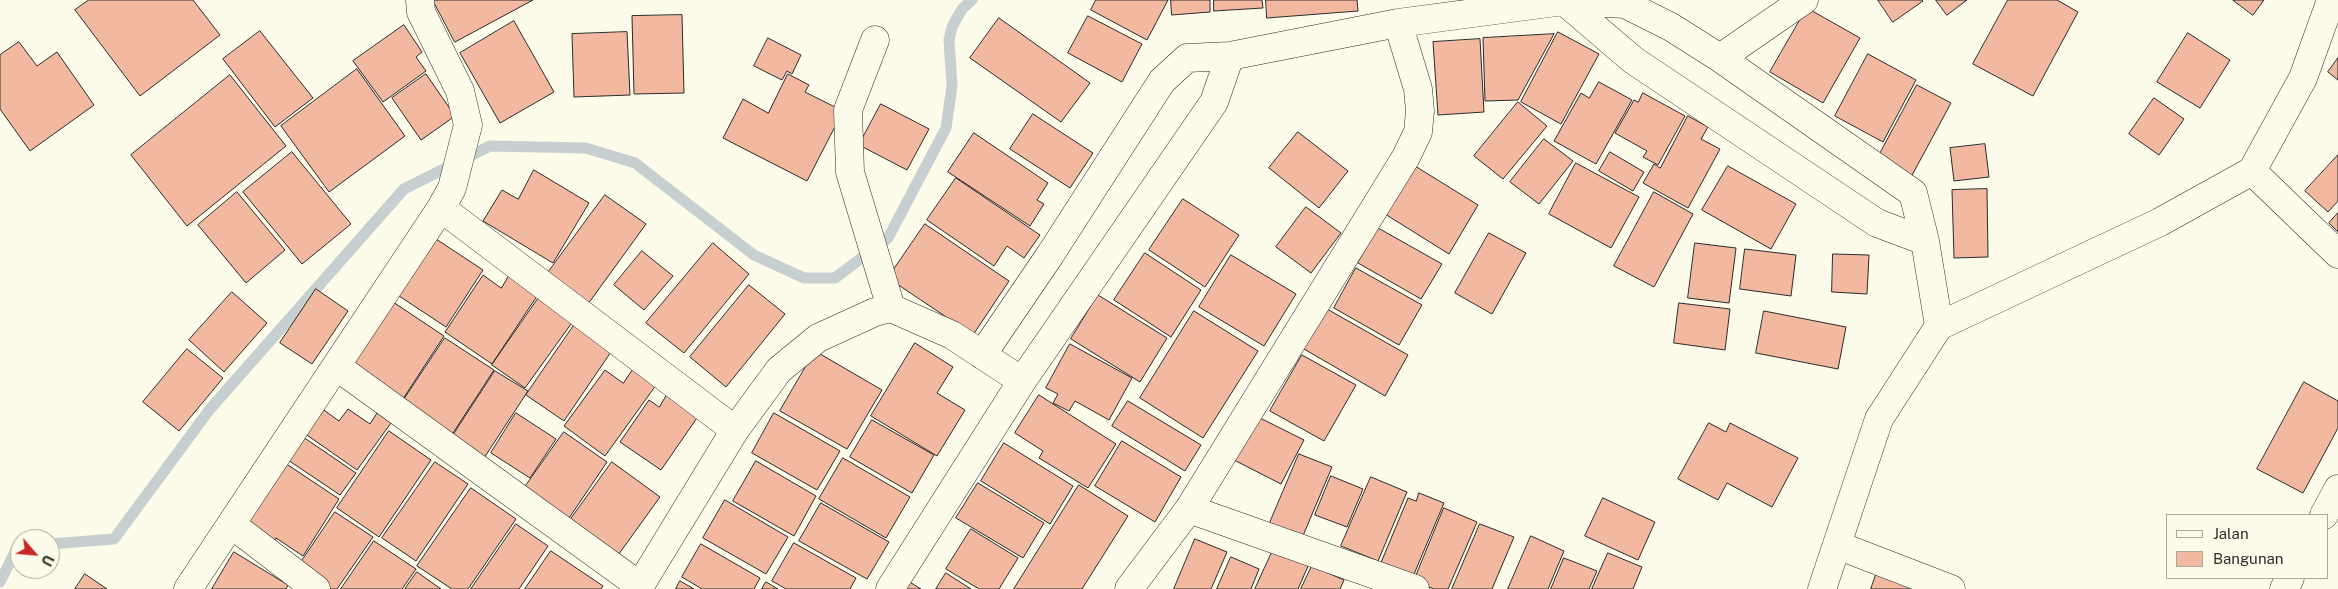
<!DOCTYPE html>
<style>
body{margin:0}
#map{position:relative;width:2338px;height:589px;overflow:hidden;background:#fdfbea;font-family:"Public Sans",sans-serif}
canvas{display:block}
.legend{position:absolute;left:2166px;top:514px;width:162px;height:65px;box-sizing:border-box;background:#fdfbea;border:1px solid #a9a89e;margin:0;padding:6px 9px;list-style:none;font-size:15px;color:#2b2b2b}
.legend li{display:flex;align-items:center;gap:10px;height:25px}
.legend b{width:25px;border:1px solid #a9a89e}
.north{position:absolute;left:10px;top:529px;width:50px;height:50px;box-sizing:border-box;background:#fdfbea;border:1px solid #a9a89e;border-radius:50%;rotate:117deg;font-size:14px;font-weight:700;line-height:20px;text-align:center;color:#2b2b2b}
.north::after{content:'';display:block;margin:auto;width:18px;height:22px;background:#c62828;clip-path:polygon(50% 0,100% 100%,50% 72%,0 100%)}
</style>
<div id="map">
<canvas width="2338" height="589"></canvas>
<ul class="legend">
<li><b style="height:6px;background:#fdfbea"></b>Jalan</li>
<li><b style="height:14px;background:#f2b8a0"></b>Bangunan</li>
</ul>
<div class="north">U</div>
</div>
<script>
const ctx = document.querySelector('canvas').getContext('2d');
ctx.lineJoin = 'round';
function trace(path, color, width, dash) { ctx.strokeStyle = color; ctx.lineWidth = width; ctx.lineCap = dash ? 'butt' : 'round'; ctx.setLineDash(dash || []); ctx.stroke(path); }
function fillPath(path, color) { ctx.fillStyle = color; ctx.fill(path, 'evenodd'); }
trace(new Path2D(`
 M50,544L114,539L210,409L404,189L490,146L586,148L635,163L754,255L804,278H835L888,238L946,128L952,86L949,40L952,27L962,9L972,0
 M0,582L18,546H20`), '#c7d0d0', 11);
const building = new Path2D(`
 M89,0H193L220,35L140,96L75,10Z
 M433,0H533L455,42Z
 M1096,0H1168L1147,40L1091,10Z
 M1171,0H1210V12L1172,15Z
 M1214,0H1262L1263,8L1214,11Z
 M1266,0H1357L1358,11L1267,18Z
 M1878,0H1922L1923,1L1893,22Z
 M1936,0H1967L1947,15Z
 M2008,0H2057L2078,12L2033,96L1973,64Z
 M2233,0H2264L2253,15Z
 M1807,8L1860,38L1823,103L1770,72Z
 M682,15L684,93L634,94L632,16Z
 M1088,16L1142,44L1122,82L1068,53Z
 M999,18L1090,83L1061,122L970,58Z
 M514,21L554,92L500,123L460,53Z
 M404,25L422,52L416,57L426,71L383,102L353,61Z
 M260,31L313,98L275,127L223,59Z
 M627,32L630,95L574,97L572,34Z
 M1558,32L1599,54L1561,124L1521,102Z
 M2188,33L2230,60L2200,108L2157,82Z
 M1554,34L1518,100L1485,101L1483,38Z
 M768,38L801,55L792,74L787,71L782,80L754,66Z
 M1480,39L1484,112L1438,115L1433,42Z
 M19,42L37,66L57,52L94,105L30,151L0,109V55Z
 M1868,54L1916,80L1883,142L1835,116Z
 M2338,58V80L2328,72Z
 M357,69L405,136L329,192L281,126Z
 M426,74L455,116L421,140L392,98Z
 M788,74L809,85L805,92L843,111L807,181L723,138L743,99L768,113Z
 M230,75L286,146L187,226L131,155Z
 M1599,82L1632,100L1596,164L1554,141L1581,93L1589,98Z
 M1917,85L1951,103L1910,179L1876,161Z
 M1643,93L1685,116L1658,165L1643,157L1647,151L1615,133L1634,100L1638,102Z
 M2154,98L2184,119L2159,155L2129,134Z
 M1518,102L1547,126L1503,179L1474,156Z
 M881,104L929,129L907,170L859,145Z
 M1033,114L1093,153L1070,188L1010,149Z
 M1688,116L1708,127L1701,139L1720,149L1688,208L1643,183L1654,164L1660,168Z
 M1298,132L1348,171L1319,208L1269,168Z
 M974,133L1048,183L1037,200L1044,204L1030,226L948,172Z
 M1544,139L1573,161L1539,204L1510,182Z
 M1985,144L1989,177L1954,181L1950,148Z
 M292,152L351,224L302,264L243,192Z
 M1610,152L1644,172L1633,191L1599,171Z
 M2338,155V201L2328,212L2305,191Z
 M1576,163L1639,197L1611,248L1549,214Z
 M1415,166L1478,205L1449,254L1385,214Z
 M1728,166L1796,204L1771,249L1702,210Z
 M534,170L589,203L553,263L483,221L502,190L518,199Z
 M956,178L1040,235L1024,258L1007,246L994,266L927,220Z
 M1987,189L1988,257L1954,258L1952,190Z
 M237,192L285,250L246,283L198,225Z
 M1654,192L1693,214L1654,287L1614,266Z
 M605,195L646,224L588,304L547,274Z
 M1183,199L1239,235L1205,287L1149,250Z
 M1306,207L1341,233L1311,273L1276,247Z
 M2338,213V232L2329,223Z
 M925,224L1009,281L973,335L888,278Z
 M1378,228L1442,264L1421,299L1358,263Z
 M1489,233L1526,253L1492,314L1455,293Z
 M433,237L483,270L446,327L396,294Z
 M713,243L749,274L684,353L646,323Z
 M1695,243L1736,248L1729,303L1688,298Z
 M1745,249L1796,255L1791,296L1740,289Z
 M642,251L673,276L644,310L614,285Z
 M1145,253L1201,290L1171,337L1114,300Z
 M1833,254L1869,255L1867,294L1832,292Z
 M1231,255L1296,294L1264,346L1199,307Z
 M1356,268L1422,305L1399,345L1334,308Z
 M512,271L541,290L492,364L445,332L483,275L501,288Z
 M749,285L785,314L726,387L690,357Z
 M316,289L348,311L312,364L280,343Z
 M232,292L267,323L224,372L189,340Z
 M542,293L576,317L525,388L492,365Z
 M1098,295L1167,338L1140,382L1071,339Z
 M387,298L444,336L401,402L344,364Z
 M1679,303L1730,309L1725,350L1674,343Z
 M1327,309L1408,355L1385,396L1304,349Z
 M1194,311L1258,351L1203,438L1140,398Z
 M1764,311L1846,327L1838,369L1756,353Z
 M577,321L615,346L564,421L526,395Z
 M445,338L494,370L451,436L401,404Z
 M915,343L953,367L937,393L965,410L937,456L871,416Z
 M1070,344L1132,378L1109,420L1075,401L1069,411L1053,403L1058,394L1046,388Z
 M187,349L223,378L179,431L143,402Z
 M815,351L882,390L847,449L780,411Z
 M1302,355L1356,385L1324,441L1270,411Z
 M636,365L659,381L605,456L564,426L605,370L623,383Z
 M495,371L528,391L484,458L452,437Z
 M2304,382L2338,401V428L2303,493L2257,469Z
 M668,393L699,415L661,470L620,442L649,400L659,407Z
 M1039,395L1116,444L1088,488L1039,458L1043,451L1015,433Z
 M1128,401L1201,445L1185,471L1112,426Z
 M321,408L339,421L348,409L370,424L377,413L391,423L357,470L304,433Z
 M516,413L556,439L530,478L491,453Z
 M774,413L840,451L817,490L752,453Z
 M1256,416L1304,440L1281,484L1234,460Z
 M872,420L934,455L912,493L850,457Z
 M1709,423L1726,432L1730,423L1798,458L1772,507L1727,483L1718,500L1678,479Z
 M389,431L431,460L379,537L337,508Z
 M564,432L607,462L565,524L520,494Z
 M303,437L356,473L340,495L288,460Z
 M1122,441L1181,477L1155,522L1095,486Z
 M1004,443L1073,486L1050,524L981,481Z
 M1299,454L1332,467L1302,538L1269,525Z
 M843,458L910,497L886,538L819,499Z
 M756,461L816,496L794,536L733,501Z
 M435,462L468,484L416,561L382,538Z
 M612,462L660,497L616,558L568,523Z
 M285,463L339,499L303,556L276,538L270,548L242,530Z
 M1331,476L1363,489L1347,527L1315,515Z
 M1371,477L1407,492L1378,561L1341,546Z
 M978,483L1044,523L1023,558L956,518Z
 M1079,485L1128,516L1082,589H1014Z
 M471,488L516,519L468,589H452L417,566Z
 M1419,493L1444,503L1412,579L1380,565L1408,498L1416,501Z
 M1603,498L1655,522L1638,560L1585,536Z
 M725,500L788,537L766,574L703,538Z
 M821,503L889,542L867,579L799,541Z
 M1444,508L1477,522L1448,589H1434L1414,581Z
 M335,512L373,537L337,589H321L295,571Z
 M516,524L548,546L519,589H471Z
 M1480,524L1514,537L1492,589H1452Z
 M971,529L1018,558L999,589H979L946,569Z
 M1531,536L1564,551L1548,589H1508Z
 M1195,539L1227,552L1211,589H1174Z
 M374,541L416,569L402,589H341Z
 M794,543L856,578L850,589H786L772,581Z
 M701,544L760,578L754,589H702L682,577Z
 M1274,548L1309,564L1298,589H1255Z
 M551,551L603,586L601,589H525Z
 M234,552L288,585L286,589H212Z
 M1608,553L1642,567L1633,589H1592Z
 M1231,557L1259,569L1251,589H1217Z
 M1564,558L1597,571L1589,589H1551Z
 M1312,566L1344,580L1340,589H1301Z
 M417,572L441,589H405Z
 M1877,572L1917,589H1871Z
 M946,573L971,589H936Z
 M85,574L107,589H75Z
 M680,581L694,589H676Z
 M908,581L921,589H903Z
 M766,582L778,589H762Z`);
fillPath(building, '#f2b8a0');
trace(building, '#2b2b2b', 1);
const street = new Path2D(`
 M1564,1L1633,60L1877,223L1925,241
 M875,40L848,110L850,172L891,308
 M1720,58L1804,0
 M2252,171L2338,254
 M441,208L735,430
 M982,355L1050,255L1162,81L1187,58L1230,56L1398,23L1564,1L1625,4L1671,27L1720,58L1913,193L1925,241L1939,326
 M336,366L640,586
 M1189,509L1415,589
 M2324,515L2338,489
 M231,524L316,589
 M1837,545L1951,589
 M188,589L441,208L452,188L468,125L460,91L421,12L420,0
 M638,589L735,430L779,370L818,338L875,312L891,308L952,335L1022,381
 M890,589L1022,381L1214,102L1230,56
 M1129,589L1189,509L1406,157L1418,132L1420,111L1418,89L1398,23
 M1822,589L1879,419L1939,326L2160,222L2252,171L2303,78L2331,0
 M2284,589L2290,578`);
trace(street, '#2b2b2b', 29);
trace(street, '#fdfbea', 28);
</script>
